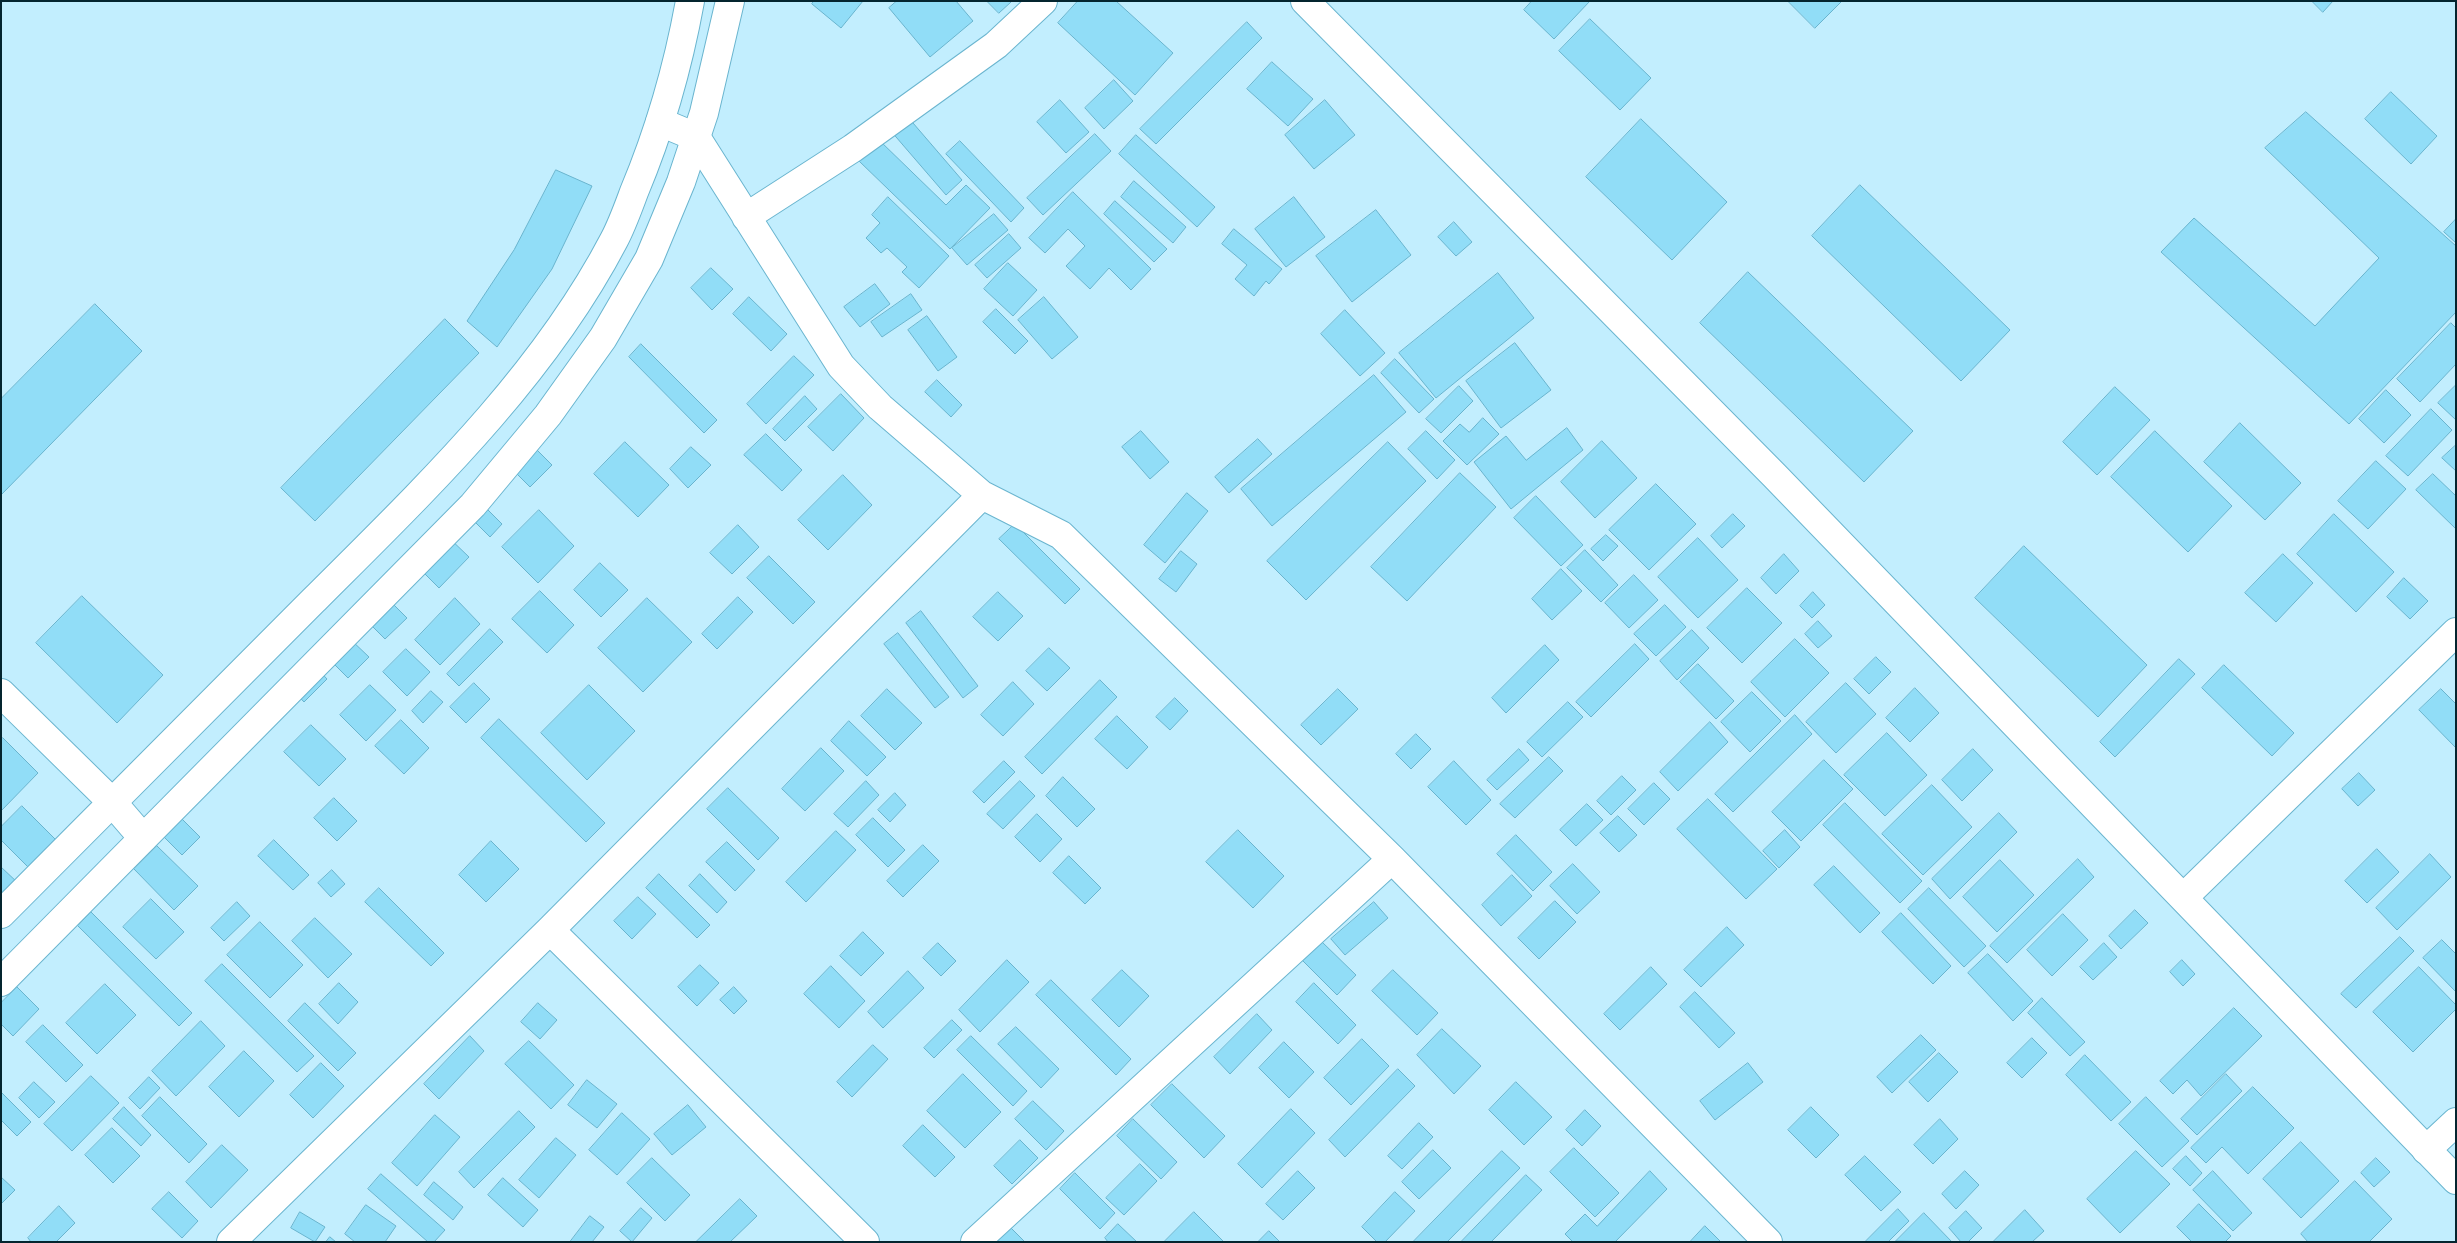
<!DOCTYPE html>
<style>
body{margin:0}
#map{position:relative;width:2457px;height:1243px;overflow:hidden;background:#c2eefe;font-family:Karla,sans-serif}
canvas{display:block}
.frame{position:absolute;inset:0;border:2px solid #04252f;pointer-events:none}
</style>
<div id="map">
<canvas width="2457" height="1243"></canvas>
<div class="frame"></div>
</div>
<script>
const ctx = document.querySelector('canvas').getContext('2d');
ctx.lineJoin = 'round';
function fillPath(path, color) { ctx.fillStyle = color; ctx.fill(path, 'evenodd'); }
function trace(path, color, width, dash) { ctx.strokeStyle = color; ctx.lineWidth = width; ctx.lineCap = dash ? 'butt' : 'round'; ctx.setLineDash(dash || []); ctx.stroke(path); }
const building = new Path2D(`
 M814,1H863L841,28L812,4Z
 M897,1H956L973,21L930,57L889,8Z
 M987,1H1011V2L999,13Z
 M1078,1H1116L1173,53L1135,95L1058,23Z
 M1532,1H1590L1554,39L1524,10Z
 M1788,1H1842L1815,28Z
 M2312,1H2333L2323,12Z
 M1590,19L1651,78L1620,110L1559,51Z
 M1247,22L1262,38L1156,144L1140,129Z
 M1272,62L1313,99L1288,126L1247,89Z
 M1114,80L1133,101L1104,129L1085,108Z
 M2391,92L2437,136L2411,164L2365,119Z
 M1060,100L1089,132L1066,153L1037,122Z
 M1325,100L1355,135L1314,169L1285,135Z
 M2306,112L2456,246V312L2349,424L2161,252L2194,218L2315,326L2379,258L2265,148Z
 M907,116L962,180L946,195L890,130Z
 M1641,119L1727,202L1672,260L1586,177Z
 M1095,134L1111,151L1043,215L1027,198Z
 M1136,135L1215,207L1197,227L1119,154Z
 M879,140L946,205L966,185L990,208L950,249L859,161Z
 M960,141L1024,208L1011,222L946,154Z
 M556,170L592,186L552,269L497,347L467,321L514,250Z
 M1134,181L1186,227L1173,243L1121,197Z
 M1860,185L2010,330L1961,381L1812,236Z
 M1073,192L1151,269L1131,290L1109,268L1090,289L1066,266L1085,246L1068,229L1045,253L1029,238Z
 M888,197L949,256L919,288L902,272L907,267L887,248L881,253L866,238L880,223L872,215Z
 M1294,197L1325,237L1286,267L1255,229Z
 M1115,201L1167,249L1154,262L1104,214Z
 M1376,210L1411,255L1352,302L1316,256Z
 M994,214L1008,230L967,265L952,248Z
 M2456,219V243L2444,232Z
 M1454,222L1472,242L1456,256L1438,237Z
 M1234,229L1282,269L1269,284L1266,281L1254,296L1235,279L1247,265L1222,244Z
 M1009,234L1021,248L987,278L975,265Z
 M1008,263L1037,290L1013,316L984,289Z
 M711,268L733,289L712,310L691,288Z
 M1748,272L1913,431L1864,482L1700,323Z
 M1498,273L1534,318L1436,398L1399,353Z
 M875,284L890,304L860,327L844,307Z
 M911,294L922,310L882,337L871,322Z
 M749,297L787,334L771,351L733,314Z
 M1044,297L1078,337L1052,359L1018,320Z
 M95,304L142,351L1,495V399Z
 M996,309L1028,341L1015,354L983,322Z
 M1345,310L1385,353L1360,376L1321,334Z
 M927,316L957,357L938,371L908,330Z
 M445,319L479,353L315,521L281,488Z
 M2451,323L2456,328V364L2420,402L2397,379Z
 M1515,343L1551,390L1501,428L1466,381Z
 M641,344L717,420L704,433L629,357Z
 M794,356L814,375L766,424L747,404Z
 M1395,359L1434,399L1419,413L1381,373Z
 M1374,375L1406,412L1272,526L1241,489Z
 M937,380L962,405L951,417L925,392Z
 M2456,385V420L2438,403Z
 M1459,386L1473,401L1441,433L1426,419Z
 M2115,387L2150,420L2097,475L2063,442Z
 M2386,390L2411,415L2384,443L2359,419Z
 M841,394L864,418L833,451L808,427Z
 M805,396L817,409L785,441L773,429Z
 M2431,409L2452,430L2408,476L2386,456Z
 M1483,418L1499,434L1467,465L1443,441L1460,424L1469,432Z
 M2240,423L2301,483L2265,520L2204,462Z
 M1567,428L1583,450L1511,509L1474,462L1506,436L1526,460Z
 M1141,431L1169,462L1150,479L1122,447Z
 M1426,431L1455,460L1437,479L1408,449Z
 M2155,431L2232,506L2188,552L2111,477Z
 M766,434L802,470L782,491L744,455Z
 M1258,439L1272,454L1229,493L1215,477Z
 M1602,441L1637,478L1595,518L1561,482Z
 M625,442L669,485L638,517L594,474Z
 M1388,442L1426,481L1306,600L1267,561Z
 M531,444L552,465L530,487L509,466Z
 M2456,445V471L2442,458Z
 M691,447L711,465L688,488L670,469Z
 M2376,461L2406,489L2368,529L2338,501Z
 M1460,473L1496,507L1407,601L1371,567Z
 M2433,474L2456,496V529L2416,490Z
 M843,475L872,505L828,550L798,520Z
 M1656,484L1696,524L1649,570L1609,530Z
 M1187,493L1208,511L1165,563L1144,545Z
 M1536,496L1583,545L1561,566L1514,518Z
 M483,505L502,524L490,537L471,518Z
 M539,510L574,546L538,583L502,547Z
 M1733,514L1745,526L1722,548L1711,536Z
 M2334,514L2394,572L2356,612L2297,554Z
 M1015,524L1080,589L1065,604L999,539Z
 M738,525L759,547L732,574L710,553Z
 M446,535L469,557L439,588L417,566Z
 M1606,535L1618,546L1603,561L1591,549Z
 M1698,538L1738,580L1698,618L1658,577Z
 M2024,546L2147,665L2098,717L1975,598Z
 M1585,550L1618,585L1601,602L1567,568Z
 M1181,551L1197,564L1176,592L1159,579Z
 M1784,554L1799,571L1776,594L1761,578Z
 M2283,554L2313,583L2276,622L2245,593Z
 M769,556L815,602L793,624L747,578Z
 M600,563L628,590L601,617L574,590Z
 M1561,569L1582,591L1552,620L1532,599Z
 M1634,575L1658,600L1629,628L1605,603Z
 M2404,578L2428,601L2410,619L2387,597Z
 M1747,588L1782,623L1742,663L1707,628Z
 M540,591L574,625L547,653L512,619Z
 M998,592L1023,616L998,641L973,617Z
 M1813,592L1825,605L1812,618L1800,606Z
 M82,596L163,675L117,723L36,643Z
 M385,596L407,618L385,639L364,618Z
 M738,597L753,612L717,649L702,634Z
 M455,598L480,624L440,665L415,640Z
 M647,598L692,642L643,692L598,648Z
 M1665,605L1686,627L1656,656L1634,634Z
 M921,611L978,686L963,698L906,623Z
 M1818,621L1832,636L1818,648L1805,634Z
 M490,629L503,642L459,686L447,674Z
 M1692,630L1709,648L1677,680L1660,661Z
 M898,633L949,697L935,708L884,644Z
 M350,639L369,657L348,678L330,660Z
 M1795,639L1829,673L1785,717L1751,682Z
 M1635,644L1649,659L1591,717L1576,702Z
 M1545,645L1559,660L1506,713L1492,698Z
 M1049,648L1070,668L1047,691L1026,671Z
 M406,649L430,672L407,696L383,672Z
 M1876,657L1891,672L1869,694L1854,679Z
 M2179,659L2195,674L2115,757L2100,742Z
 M1698,664L1734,701L1716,719L1680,682Z
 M314,665L327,679L304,702L291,688Z
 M2224,665L2294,733L2272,756L2202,688Z
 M1100,680L1117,697L1042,774L1025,757Z
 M1013,682L1034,704L1003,736L981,715Z
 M474,683L490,699L466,723L450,707Z
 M1846,683L1876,714L1836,753L1806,722Z
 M370,685L396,710L366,741L340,715Z
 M589,685L635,731L587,780L541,733Z
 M1915,688L1939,713L1910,742L1886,718Z
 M887,689L922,723L895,750L861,716Z
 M1338,689L1358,709L1321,745L1301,725Z
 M2441,689L2456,704V748L2419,710Z
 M431,691L443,702L423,723L412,711Z
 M1752,692L1781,721L1750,752L1721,722Z
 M1175,698L1188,711L1170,730L1156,717Z
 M1568,702L1583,717L1542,757L1527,742Z
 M1795,715L1812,734L1733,812L1715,794Z
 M1117,716L1148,747L1127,769L1095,739Z
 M499,719L605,823L586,842L481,738Z
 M401,720L429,748L404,774L375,746Z
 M849,721L886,757L867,776L831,741Z
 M1710,722L1728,742L1678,791L1660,772Z
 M311,725L346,759L319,786L284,752Z
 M1887,733L1927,775L1885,816L1844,775Z
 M1416,734L1431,749L1411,769L1396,754Z
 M3,738L38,773L1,811V739Z
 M821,748L844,771L805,811L782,789Z
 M1519,749L1529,760L1497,790L1487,780Z
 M1973,749L1993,770L1962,801L1942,780Z
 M1549,757L1563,771L1515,818L1500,804Z
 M1824,760L1853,789L1801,841L1772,812Z
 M1004,761L1015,772L984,803L973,792Z
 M1454,761L1491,800L1466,825L1428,787Z
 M2359,773L2375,790L2358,806L2342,789Z
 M1622,776L1636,790L1611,815L1597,801Z
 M1063,777L1095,809L1077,827L1046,796Z
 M866,781L879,795L848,827L834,814Z
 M1020,781L1035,796L1003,829L987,814Z
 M1654,783L1670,799L1644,825L1628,809Z
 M1932,785L1972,827L1923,875L1882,834Z
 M728,788L779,838L758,860L707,809Z
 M895,793L906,805L890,822L878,810Z
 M334,798L357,821L337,841L314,818Z
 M1708,799L1777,869L1746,899L1677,829Z
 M1845,803L1922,881L1900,903L1823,825Z
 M1587,804L1603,820L1576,846L1560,830Z
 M22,806L56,840L29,868L1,840V827Z
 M176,813L200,837L182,855L158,831Z
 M1999,813L2017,832L1950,899L1932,879Z
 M1037,814L1062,839L1040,862L1015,837Z
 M1618,816L1637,835L1619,852L1600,833Z
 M873,818L905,850L888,867L856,835Z
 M1238,830L1284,876L1253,908L1206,862Z
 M1785,830L1800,847L1779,868L1763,851Z
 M836,831L856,850L806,902L786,882Z
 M1516,835L1552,872L1533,891L1497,854Z
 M274,840L309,875L293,890L258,856Z
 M491,841L519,869L486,902L459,875Z
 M727,842L755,870L735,891L706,862Z
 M923,845L939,861L903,897L887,881Z
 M157,846L198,886L174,910L134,869Z
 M2377,849L2399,872L2367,903L2345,881Z
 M2430,854L2451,877L2397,930L2376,908Z
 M1069,856L1101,888L1085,904L1053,873Z
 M2078,859L2094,877L2007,963L1990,946Z
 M2000,860L2034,895L1997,932L1963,897Z
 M1573,864L1600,892L1577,914L1550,886Z
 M1834,866L1880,913L1860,933L1814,885Z
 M1,867L18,883L6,896L1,891Z
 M332,870L345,884L331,897L318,883Z
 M659,874L710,925L697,938L646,888Z
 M700,874L727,902L717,913L689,886Z
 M1512,875L1532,896L1501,926L1482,905Z
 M379,888L444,953L431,966L365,902Z
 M1929,888L1986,946L1964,967L1908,909Z
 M638,897L656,914L632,939L614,921Z
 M151,899L184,932L156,959L123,927Z
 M1555,901L1576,922L1539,959L1518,938Z
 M237,902L250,916L224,941L211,928Z
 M1374,902L1388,918L1345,955L1331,939Z
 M2135,910L2148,923L2121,949L2109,936Z
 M91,912L192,1013L179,1026L78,926Z
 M1901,913L1951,966L1933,984L1882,932Z
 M2063,914L2088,940L2052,976L2027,950Z
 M315,918L352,954L328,978L292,941Z
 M260,922L303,965L270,998L227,955Z
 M1727,927L1744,945L1701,987L1684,970Z
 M863,932L884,953L861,976L840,956Z
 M2400,937L2414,951L2356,1008L2341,994Z
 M2442,940L2456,954V992L2423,958Z
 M1321,941L1356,975L1337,995L1302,960Z
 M938,943L956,961L941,976L923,958Z
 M2104,943L2117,957L2093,980L2080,967Z
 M1988,954L2033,1001L2013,1021L1968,973Z
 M1007,960L1029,982L980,1032L959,1010Z
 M2182,960L2195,974L2183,986L2170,972Z
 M222,964L314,1056L297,1072L205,981Z
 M700,965L719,983L697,1006L678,987Z
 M831,966L865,1001L839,1028L804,994Z
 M1651,967L1667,984L1620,1030L1604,1014Z
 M2419,967L2456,1005V1009L2413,1052L2373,1012Z
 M1122,970L1149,996L1119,1027L1092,1000Z
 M1393,970L1438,1013L1417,1035L1372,991Z
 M908,971L924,988L883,1028L868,1012Z
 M1051,980L1131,1059L1116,1075L1036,995Z
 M339,983L358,1002L338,1024L319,1004Z
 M1314,983L1356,1025L1338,1044L1296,1002Z
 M105,984L136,1015L97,1054L66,1023Z
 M17,987L39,1009L13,1036L1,1024V1003Z
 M734,987L747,1001L734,1014L720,1000Z
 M1695,992L1735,1033L1719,1048L1680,1007Z
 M2042,998L2085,1042L2070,1056L2028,1013Z
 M305,1003L356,1053L338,1071L288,1021Z
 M538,1003L557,1020L540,1039L521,1022Z
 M2234,1008L2262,1036L2201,1096L2187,1080L2173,1094L2160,1081Z
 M1257,1014L1272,1030L1230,1074L1214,1057Z
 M952,1020L962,1030L934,1058L924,1048Z
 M201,1021L225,1046L176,1096L152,1071Z
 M43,1025L83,1065L66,1082L26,1042Z
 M1016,1027L1059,1069L1041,1088L998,1044Z
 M1442,1029L1481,1066L1454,1094L1417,1055Z
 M1921,1035L1936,1050L1892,1093L1877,1077Z
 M470,1036L484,1051L439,1099L424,1084Z
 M971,1036L1027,1091L1013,1106L957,1050Z
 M2032,1038L2047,1053L2022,1078L2007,1063Z
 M1362,1039L1389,1066L1351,1105L1324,1078Z
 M529,1041L574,1085L551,1109L505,1064Z
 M1284,1042L1314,1072L1289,1098L1259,1068Z
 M873,1045L888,1059L852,1097L837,1082Z
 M244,1051L274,1081L239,1117L209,1087Z
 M1939,1053L1958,1072L1928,1102L1909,1082Z
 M2085,1055L2131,1102L2111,1121L2066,1075Z
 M321,1063L344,1086L313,1118L290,1095Z
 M1748,1063L1763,1082L1715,1120L1700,1101Z
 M1398,1069L1415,1086L1345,1157L1329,1140Z
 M963,1074L1001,1112L965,1148L927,1111Z
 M2226,1074L2242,1091L2197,1135L2181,1119Z
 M91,1076L119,1103L72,1151L44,1124Z
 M149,1077L160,1088L140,1109L129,1098Z
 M587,1080L617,1104L597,1128L568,1105Z
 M34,1082L55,1102L39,1118L19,1098Z
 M1516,1082L1552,1117L1524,1145L1489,1110Z
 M1172,1084L1225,1136L1204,1158L1151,1105Z
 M2253,1087L2294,1128L2248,1174L2222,1147L2206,1163L2191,1148Z
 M1,1092L31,1122L17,1136L1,1120Z
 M160,1097L207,1144L189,1163L142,1116Z
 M2146,1097L2189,1141L2162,1167L2119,1124Z
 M1033,1101L1064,1131L1046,1150L1015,1119Z
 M688,1105L706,1127L672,1155L654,1134Z
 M124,1107L151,1135L141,1146L113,1119Z
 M1811,1107L1839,1135L1816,1158L1788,1130Z
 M1291,1109L1315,1133L1262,1188L1238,1164Z
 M1585,1110L1601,1126L1582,1146L1566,1130Z
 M519,1111L535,1127L474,1188L459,1172Z
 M622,1113L650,1139L617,1175L589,1150Z
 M435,1115L460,1137L417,1186L392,1163Z
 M1133,1119L1177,1162L1161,1179L1117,1136Z
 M1940,1119L1958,1139L1933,1164L1914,1145Z
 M1419,1123L1433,1137L1402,1169L1388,1156Z
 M923,1125L955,1157L935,1177L903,1146Z
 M112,1128L140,1156L113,1183L85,1155Z
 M556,1138L576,1155L539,1198L519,1180Z
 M1020,1140L1038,1158L1012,1184L994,1166Z
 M2301,1142L2339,1181L2301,1218L2263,1179Z
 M222,1145L248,1170L211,1208L186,1182Z
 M1574,1148L1619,1193L1595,1217L1550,1172Z
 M1433,1150L1451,1168L1419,1199L1402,1182Z
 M1502,1151L1520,1168L1447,1242H1413Z
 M2136,1151L2170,1184L2120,1233L2087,1199Z
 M1865,1156L1901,1192L1881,1211L1845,1175Z
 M2186,1156L2202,1173L2190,1186L2173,1169Z
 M652,1158L690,1195L665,1221L627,1183Z
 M2376,1158L2390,1172L2374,1187L2361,1173Z
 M1140,1164L1157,1181L1124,1215L1106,1198Z
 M1298,1171L1315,1188L1283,1220L1266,1204Z
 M1650,1171L1667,1189L1615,1242H1573L1565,1234L1585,1214L1597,1226Z
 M1965,1171L1979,1185L1956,1209L1942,1194Z
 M2213,1171L2252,1213L2233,1231L2193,1190Z
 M1075,1173L1115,1213L1100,1229L1060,1189Z
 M381,1174L445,1230L434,1242H428L368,1189Z
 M1526,1175L1542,1190L1491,1242H1461Z
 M1,1177L15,1190L1,1204Z
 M503,1178L538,1210L523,1227L488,1195Z
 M2355,1181L2392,1219L2369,1242H2308L2301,1234Z
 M434,1182L463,1207L453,1220L424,1195Z
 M169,1192L198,1221L182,1238L152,1209Z
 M1395,1192L1415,1211L1385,1242H1377L1362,1227Z
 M740,1199L757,1216L730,1242H696Z
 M2199,1204L2231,1236L2225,1242H2192L2177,1227Z
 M366,1205L396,1226L385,1242H355L345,1234Z
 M59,1206L75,1223L56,1242H31L28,1238Z
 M641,1208L652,1218L632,1242L620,1231Z
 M1898,1209L1909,1221L1888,1242H1865Z
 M2025,1210L2044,1231L2032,1242H1993Z
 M1966,1211L1982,1228L1968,1242H1961L1949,1228Z
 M300,1212L325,1227L315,1242L291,1228Z
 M1194,1212L1224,1242H1164Z
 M1924,1213L1952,1242L1896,1241Z
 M590,1216L604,1227L592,1242H570Z
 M1006,1223L1025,1242H988Z
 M1118,1224L1137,1242H1108L1105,1238Z
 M1705,1226L1721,1242H1690Z
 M1269,1231L1280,1242H1258Z
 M330,1237L336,1242H326Z`);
fillPath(building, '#91ddf7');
trace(building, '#69b4ce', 1);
const street = new Path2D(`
 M660,122L696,137L841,366L880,407L982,495L1061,535L1392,859L1768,1242
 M746,217L853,148L996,45L1043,1
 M1,693L112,802L143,838
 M2184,897L2456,632
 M550,930L865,1242
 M2426,1150L2456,1122
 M231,1242L550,930L982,495
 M975,1242L1392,859`);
const secondary = new Path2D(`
 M1305,1L1774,475L2456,1180
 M1,914C106,808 210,703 315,599C424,490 542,378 614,240C622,225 628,208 634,192C660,130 678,67 690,1
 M1,982L473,505L548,415L603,338L649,259L681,182L704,113L730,1`);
trace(street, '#6ab5cf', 30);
trace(secondary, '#6ab5cf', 30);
trace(street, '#fff', 28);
trace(secondary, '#fff', 28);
</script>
